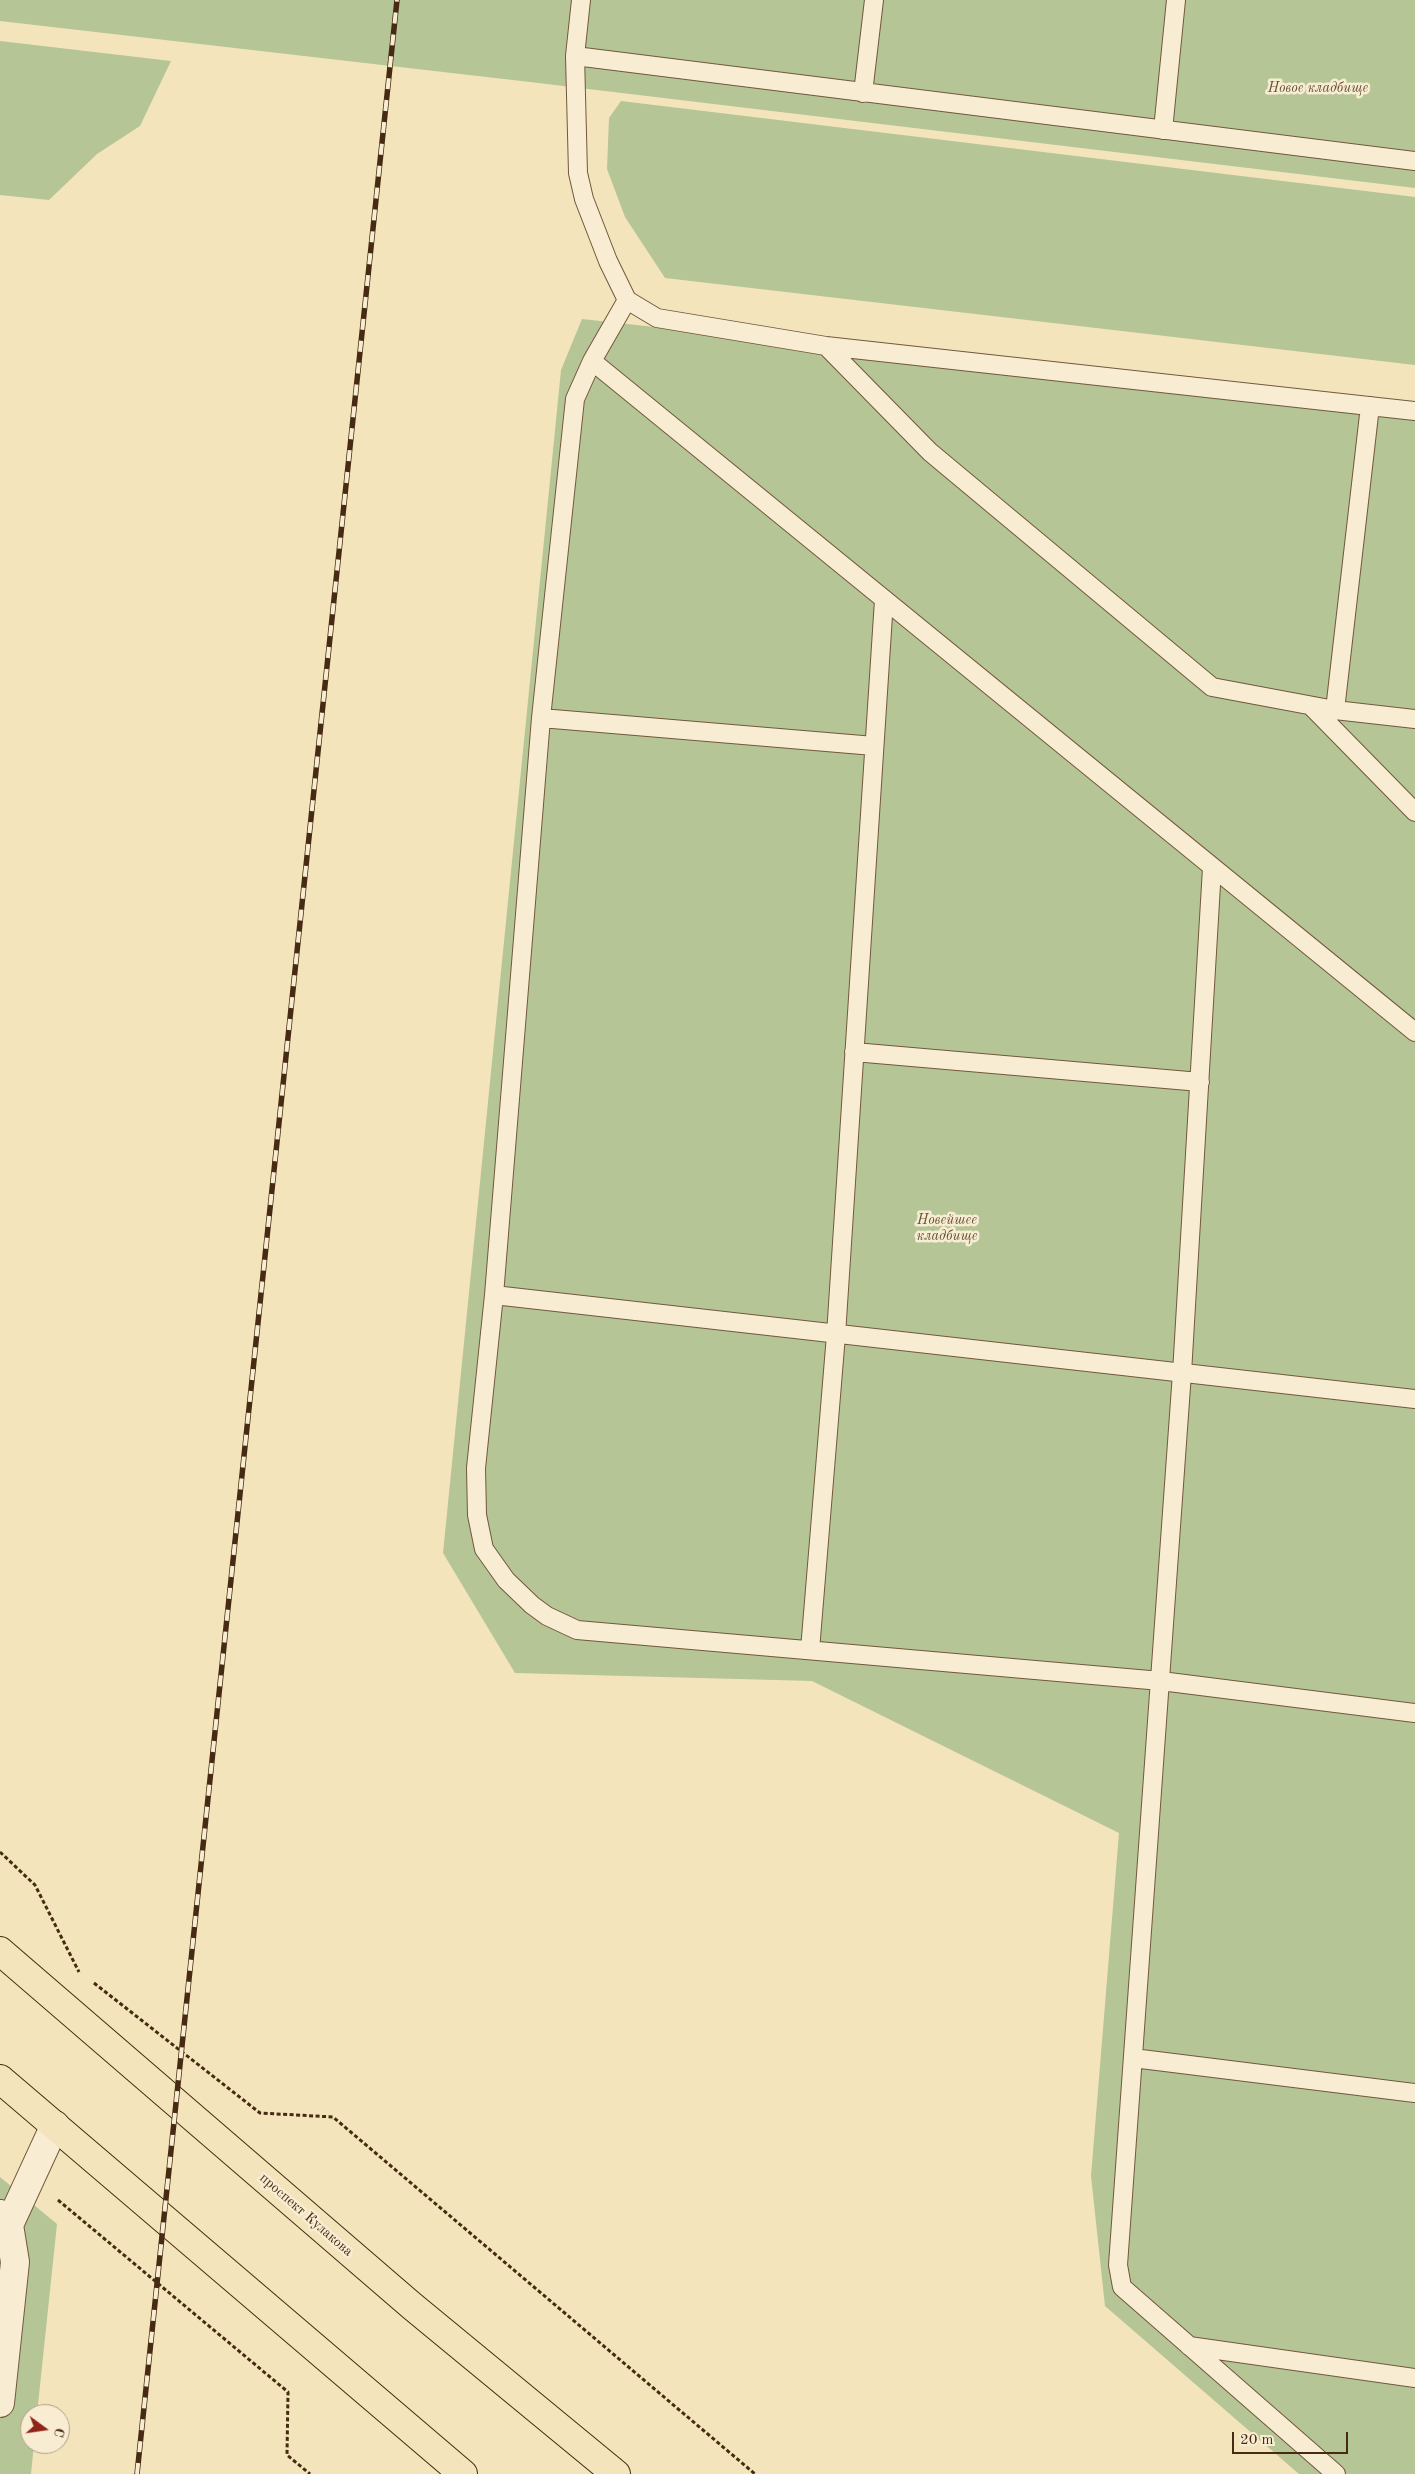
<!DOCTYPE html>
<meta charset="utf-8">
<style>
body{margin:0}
#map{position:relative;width:1415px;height:2474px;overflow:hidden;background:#f4e4bc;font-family:"Old Standard TT",serif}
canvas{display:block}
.north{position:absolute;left:20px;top:2404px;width:50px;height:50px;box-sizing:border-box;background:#f8edd3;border:1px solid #b19f85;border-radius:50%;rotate:104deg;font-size:14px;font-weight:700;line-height:20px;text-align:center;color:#462a11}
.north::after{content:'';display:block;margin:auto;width:18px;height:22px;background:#8f2418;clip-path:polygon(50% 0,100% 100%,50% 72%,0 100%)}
.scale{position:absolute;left:1232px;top:2432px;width:116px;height:22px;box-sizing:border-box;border:2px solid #462a11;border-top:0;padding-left:6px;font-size:15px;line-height:18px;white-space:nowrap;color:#462a11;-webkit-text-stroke:4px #f8edd3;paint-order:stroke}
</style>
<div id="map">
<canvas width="1415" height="2474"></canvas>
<div class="north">С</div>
<div class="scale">20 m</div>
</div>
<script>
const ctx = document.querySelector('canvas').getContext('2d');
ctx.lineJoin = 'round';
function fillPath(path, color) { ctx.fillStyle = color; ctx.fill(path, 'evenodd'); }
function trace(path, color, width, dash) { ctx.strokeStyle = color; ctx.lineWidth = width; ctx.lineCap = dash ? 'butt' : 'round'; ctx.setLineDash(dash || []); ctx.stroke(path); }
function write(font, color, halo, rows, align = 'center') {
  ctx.font = font + ' "Old Standard TT",serif'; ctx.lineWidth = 5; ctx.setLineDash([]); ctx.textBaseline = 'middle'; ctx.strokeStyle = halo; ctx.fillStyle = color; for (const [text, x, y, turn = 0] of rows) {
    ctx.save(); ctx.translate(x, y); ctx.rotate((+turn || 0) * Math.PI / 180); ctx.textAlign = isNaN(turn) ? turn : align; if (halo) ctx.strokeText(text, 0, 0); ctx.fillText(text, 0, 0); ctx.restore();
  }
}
fillPath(new Path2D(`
 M0,0H1415V188L530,82L0,21Z
 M0,41L171,61L140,126L97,154L49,200L0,195Z
 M621,101L1415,197V365L665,278L625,217L607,169L609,118Z
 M582,319L1415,411V2474H1299L1105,2306L1091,2176L1119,1833L812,1681L515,1673L443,1553L561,370Z
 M0,2177L57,2224L37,2414H30V2444H34L31,2474H0Z`), '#b5c596');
const lane = new Path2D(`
 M581,0L575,56L1415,161
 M575,56L578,173L584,199L608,261L627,300L657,318L826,346L1415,411
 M863,93L874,0
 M1163,130L1176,0
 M627,300L592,361L575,399L541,718L494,1295L476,1468L477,1515L484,1549L506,1580L532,1605L547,1616L577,1630L1161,1681L1415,1713
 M826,346L930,452L1212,687L1335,710L1415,719
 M592,361L1415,1032
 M1311,706L1415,812
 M1335,710L1370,406
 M541,718L874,746
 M1212,868L1182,1373L1118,2265L1122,2287L1336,2474
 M854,1052L1200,1082
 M494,1295L1415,1399
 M810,1650L836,1335L884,600
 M1133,2058L1415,2093
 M1189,2346L1415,2378`);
const street = new Path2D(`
 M0,2214L9,2225L15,2262L0,2403
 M9,2225L55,2125`);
const primary = new Path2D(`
 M0,1951L412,2306L616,2474
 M0,2079L463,2474`);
trace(lane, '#72583c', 20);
trace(street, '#72583c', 30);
trace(primary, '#462a11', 30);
trace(new Path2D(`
 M0,1852L35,1885L79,1972
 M94,1983L260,2113L333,2117L755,2474
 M58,2200L288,2392L287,2455L310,2474`), '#462a11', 3, [4, 2.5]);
trace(lane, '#f8edd3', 18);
trace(street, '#f8edd3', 28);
trace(primary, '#f4e4bc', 28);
const rail = new Path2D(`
 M137,2474L397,0`);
trace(rail, '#462a11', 5.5);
trace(rail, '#f8edd3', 4, [11]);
write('italic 14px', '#625132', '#f8edd3', [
 ["Новое кладбище",1318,88],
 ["Новейшее",947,1220],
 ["кладбище",947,1236]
]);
write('14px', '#462a11', '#f8edd3', [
 ["проспект Кулакова",306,2215,41]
]);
</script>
